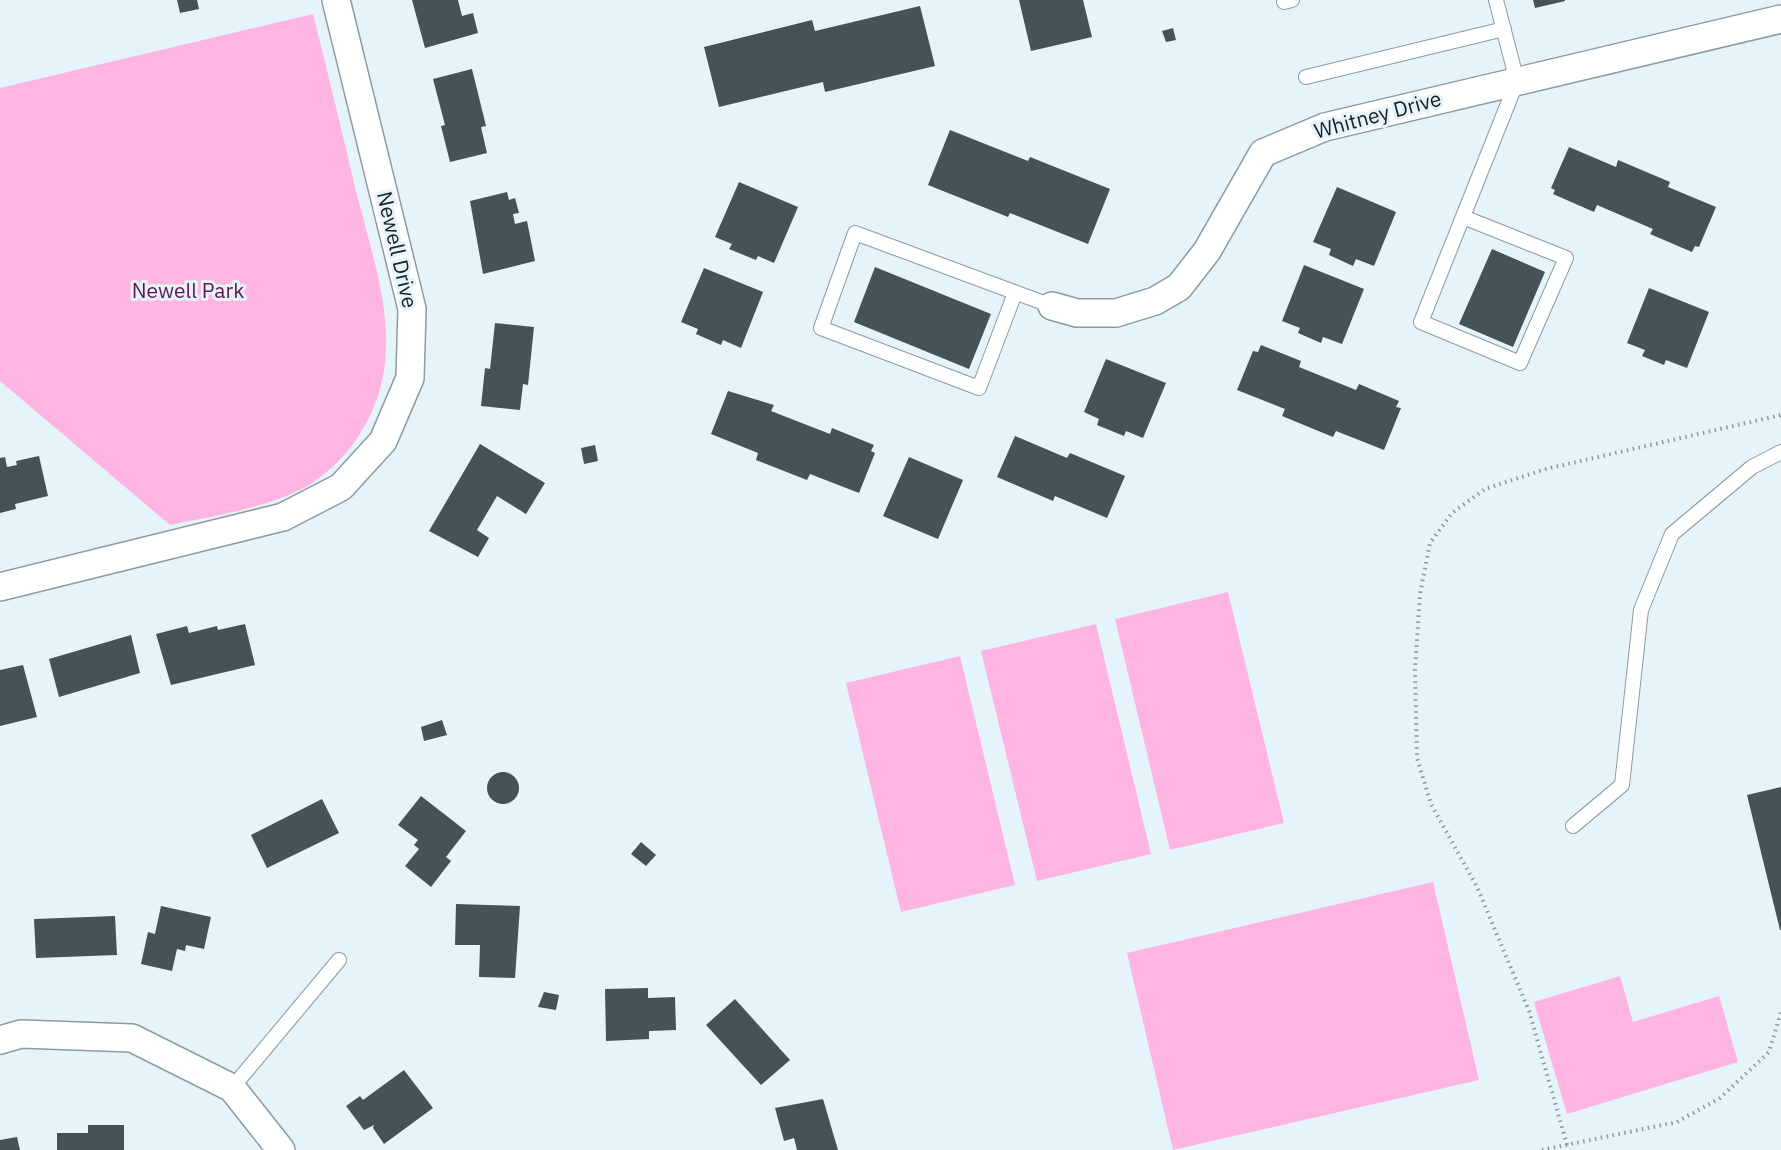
<!DOCTYPE html>
<style>
body{margin:0}
canvas{display:block;background:#e4f4fa}
</style>
<canvas width="1781" height="1150"></canvas>
<script>
const ctx = document.querySelector('canvas').getContext('2d');
ctx.lineJoin = 'round';
function fillPath(path, color) { ctx.fillStyle = color; ctx.fill(path, 'evenodd'); }
function trace(path, color, width, dash) { ctx.strokeStyle = color; ctx.lineWidth = width; ctx.lineCap = dash ? 'butt' : 'round'; ctx.setLineDash(dash || []); ctx.stroke(path); }
function write(font, color, halo, rows, align = 'center') {
  ctx.font = font + ' "IBM Plex Sans",sans-serif'; ctx.lineWidth = 6; ctx.setLineDash([]); ctx.textBaseline = 'middle'; ctx.strokeStyle = halo; ctx.fillStyle = color; for (const [text, x, y, turn = 0] of rows) {
    ctx.save(); ctx.translate(x, y); ctx.rotate((+turn || 0) * Math.PI / 180); ctx.textAlign = isNaN(turn) ? turn : align; if (halo) ctx.strokeText(text, 0, 0); ctx.fillText(text, 0, 0); ctx.restore();
  }
}
fillPath(new Path2D(`
 M313,14C328,73 342,132 356,191C377,275 411,358 358,437C345,457 324,477 302,489C261,509 214,516 170,525L0,381V88Z
 M1228,592L1284,823L1170,850L1115,619Z
 M1096,624L1151,854L1037,881L981,651Z
 M960,656L1015,885L901,912L846,683Z
 M1433,882L1479,1080L1173,1150L1127,953Z
 M1620,976L1633,1022L1719,996L1738,1062L1567,1114L1534,1002Z`), '#feb5e2');
fillPath(new Path2D(`
 M177,0H197L199,9L180,13Z
 M412,0H458L462,16L473,13L478,33L425,48Z
 M1019,0H1083L1092,37L1031,51Z
 M1533,0H1565V1L1535,8Z
 M920,6L935,66L825,92L823,82L719,107L704,47L812,20L815,31Z
 M1173,28L1176,40L1166,42L1162,31Z
 M472,69L486,126L481,127L487,153L450,162L441,126L445,125L433,79Z
 M950,130L1028,161L1030,157L1110,189L1088,244L1010,213L1008,217L928,185Z
 M1569,147L1616,167L1618,160L1670,182L1668,187L1716,207L1699,247L1695,246L1692,252L1650,234L1653,229L1597,205L1594,212L1553,194L1555,190L1551,188Z
 M739,182L798,207L774,263L758,256L756,260L729,249L732,244L715,237Z
 M1337,187L1396,212L1374,266L1356,259L1353,266L1329,255L1331,249L1313,242Z
 M507,192L509,200L515,198L519,213L513,214L515,224L527,221L535,261L483,274L470,201Z
 M1492,249L1545,272L1513,347L1459,324Z
 M1304,265L1364,289L1342,344L1323,337L1321,343L1298,333L1300,328L1282,321Z
 M875,267L991,314L969,369L854,322Z
 M704,268L763,292L741,348L723,340L721,345L696,334L698,329L681,322Z
 M1649,288L1709,312L1687,368L1666,360L1664,365L1642,356L1645,350L1627,343Z
 M495,323L534,327L528,385L523,384L520,410L481,406L485,368L490,369Z
 M1261,345L1301,361L1299,367L1356,390L1359,384L1399,401L1396,407L1401,408L1384,450L1336,431L1333,437L1282,416L1285,409L1237,390L1253,351L1258,352Z
 M1106,359L1166,383L1143,438L1126,431L1124,436L1097,425L1099,419L1084,412Z
 M728,391L774,405L771,411L830,434L832,428L874,445L871,451L875,453L859,493L810,474L807,480L756,460L758,453L711,434Z
 M1015,436L1067,458L1070,453L1125,476L1107,518L1055,496L1053,501L997,477Z
 M480,444L545,483L526,514L497,496L477,530L489,538L478,557L429,531Z
 M595,445L598,461L584,464L581,448Z
 M39,456L48,496L15,504L16,509L0,513V458L5,457L7,467L17,465L16,461Z
 M909,457L963,480L938,539L883,516Z
 M245,624L255,665L171,685L156,634L187,626L189,633L217,626L218,630Z
 M131,635L140,673L59,697L49,659Z
 M23,665L37,717L0,726V670Z
 M442,720L447,735L424,741L421,727Z
 M487 788a16 16 0 1 1 32 0a16 16 0 1 1-32 0Z
 M1781,787V930H1780L1747,795Z
 M421,796L466,831L446,857L451,861L431,887L405,866L419,849L414,845L418,840L398,825Z
 M322,799L339,833L267,868L251,835Z
 M641,842L656,855L646,866L631,854Z
 M456,904L520,906L515,978L479,977L480,945H455Z
 M161,906L211,917L204,949L186,945L185,951L177,949L172,971L141,964L148,932L155,934Z
 M115,916L117,955L36,958L34,919Z
 M648,988V998L675,997L676,1030L649,1031V1039L606,1041L605,989Z
 M544,992L559,995L556,1010L538,1007Z
 M735,999L790,1060L761,1085L706,1025Z
 M404,1070L433,1108L384,1144L373,1128L374,1125L364,1130L346,1106L360,1096L363,1100Z
 M823,1099L838,1150H797L794,1138L784,1141L775,1108Z
 M88,1125H124V1150H57V1133H88Z
 M17,1137L20,1150H0V1140Z`), '#455358');
const lane = new Path2D(`
 M1284,2L1292,0
 M1306,77L1504,29
 M1463,217L1566,258L1520,363L1421,322L1517,81L1496,0
 M1015,293L979,388L821,328L855,233L1052,306
 M1573,826L1622,785L1641,610L1672,534L1752,467L1781,452
 M232,1088L339,960`);
const street = new Path2D(`
 M1052,306L1077,313H1116L1155,301L1179,287L1207,251L1263,153L1325,127L1781,19
 M0,587L283,517L341,487L383,441L410,378L412,309L336,0
 M0,1040L21,1034L132,1038L232,1088L281,1150`);
trace(lane, '#8c9ba1', 16);
trace(street, '#8c9ba1', 30);
trace(new Path2D(`
 M1567,1145L1529,1011L1477,887L1431,804L1417,758L1415,670L1420,594L1430,543L1452,513L1485,489L1546,469L1781,415
 M1542,1150L1677,1122L1720,1098L1769,1052L1781,1012`), '#8b979b', 4, [1.5, 4.5]);
trace(lane, '#fff', 14);
trace(street, '#fff', 27);
write('21px', '#1b2123', '#e4f4fa', [
 ["Whitney Drive",1378,116,-15],
 ["Newell Drive",396,250,77]
]);
write('21px', '#64164d', '#e4f4fa', [
 ["Newell Park",188,292]
]);
</script>
